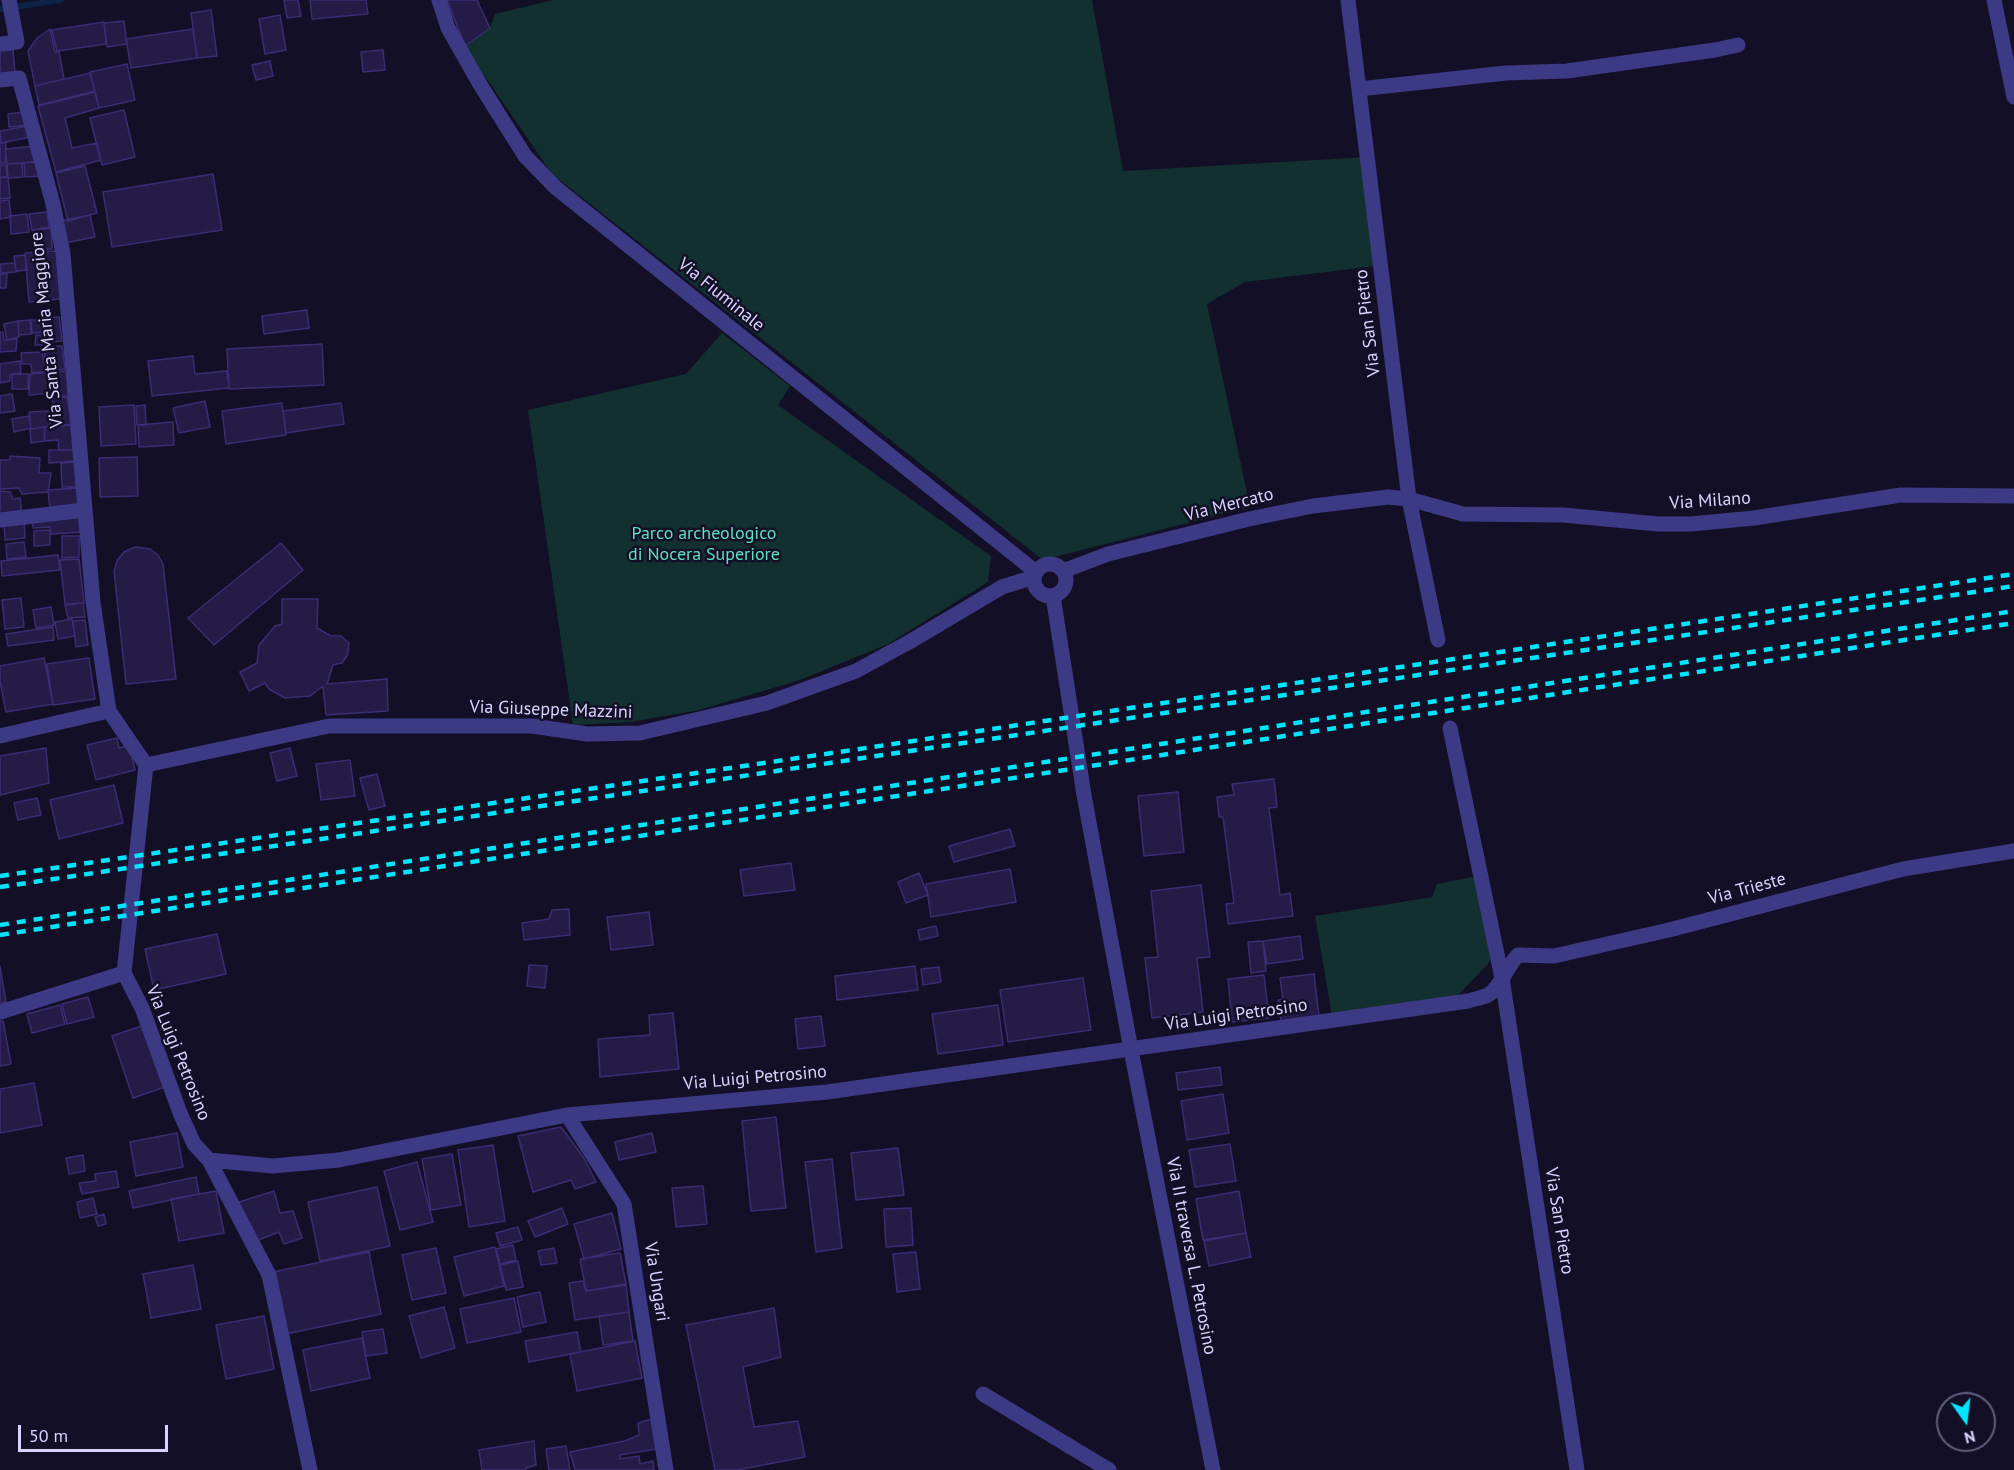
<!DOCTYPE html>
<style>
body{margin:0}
#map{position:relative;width:2014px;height:1470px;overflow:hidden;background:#130f26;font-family:"PT Sans",sans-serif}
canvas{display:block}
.north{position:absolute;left:1936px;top:1392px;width:60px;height:60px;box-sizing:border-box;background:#130f26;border:2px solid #625e7d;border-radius:50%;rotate:166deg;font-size:16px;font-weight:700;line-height:24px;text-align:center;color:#d9d4ff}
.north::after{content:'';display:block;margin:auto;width:21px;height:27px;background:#00e5ff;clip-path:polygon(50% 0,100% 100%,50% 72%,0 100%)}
.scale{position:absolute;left:18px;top:1425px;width:150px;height:27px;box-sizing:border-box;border:3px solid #d9d4ff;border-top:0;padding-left:8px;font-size:18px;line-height:21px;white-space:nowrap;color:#d9d4ff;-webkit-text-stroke:4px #130f26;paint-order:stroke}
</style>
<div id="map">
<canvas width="2014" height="1470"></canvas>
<div class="north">N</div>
<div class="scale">50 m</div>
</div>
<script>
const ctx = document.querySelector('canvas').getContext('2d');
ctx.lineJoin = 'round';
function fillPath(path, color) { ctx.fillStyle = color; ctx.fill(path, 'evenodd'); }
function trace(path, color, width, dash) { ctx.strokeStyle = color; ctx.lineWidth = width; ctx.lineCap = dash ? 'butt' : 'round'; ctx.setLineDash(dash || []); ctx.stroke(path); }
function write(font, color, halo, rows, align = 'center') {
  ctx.font = font + ' "PT Sans",sans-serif'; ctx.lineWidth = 5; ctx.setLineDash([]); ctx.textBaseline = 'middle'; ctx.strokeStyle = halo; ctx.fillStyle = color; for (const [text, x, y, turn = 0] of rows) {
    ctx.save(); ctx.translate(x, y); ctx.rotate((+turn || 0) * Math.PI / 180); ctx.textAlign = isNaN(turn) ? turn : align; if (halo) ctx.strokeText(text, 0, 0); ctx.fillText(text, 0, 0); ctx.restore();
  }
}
fillPath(new Path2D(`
 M553,0H1092L1123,171L1368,157L1375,266L1245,282L1207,304L1250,507L1043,560L552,174L465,47L490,28L495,14Z
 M722,333L790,386L778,405L991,556L988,582L888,644L800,680L699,710L631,722L573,725L528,410L686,374Z
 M1472,877L1478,883L1493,956L1487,965L1459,994L1441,1001L1332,1016L1315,916L1432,897L1437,884Z`), '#12302f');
trace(new Path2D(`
 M0,9L61,0`), '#0c2248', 6);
const building = new Path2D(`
 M284,0H298L301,16L287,18Z
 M310,0H366L368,14L312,19Z
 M447,0H477L490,28L465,46Z
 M211,10L217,56L197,58L191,13Z
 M280,15L286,50L265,54L259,19Z
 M124,21L127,44L107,47L104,23Z
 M104,22L106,44L57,51L52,30Z
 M50,29L55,52H59L64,79L35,86L28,51L37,38Z
 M193,29L197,58L131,68L126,39Z
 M13,50L15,73L0,75V51Z
 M383,50L385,70L363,72L361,52Z
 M270,61L273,76L256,80L252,65Z
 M127,64L135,100L99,108L90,72Z
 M90,73L95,91L39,105L35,86Z
 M95,92L99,108L65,118L72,148L97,143L101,160L56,172L38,106Z
 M124,110L135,157L102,165L90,118Z
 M24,112L26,125L9,127L8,114Z
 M27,126L30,137L1,143L0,131Z
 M0,143H6L5,163H0Z
 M36,146L37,162L7,164L5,149Z
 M40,161L41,176L25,177L24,163Z
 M22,163L23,177L8,178L7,164Z
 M0,165H6L7,177H0Z
 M85,166L97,213L68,221L56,173Z
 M213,174L222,230L112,247L103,192Z
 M8,177L10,198L0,199V178Z
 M9,200L11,217L0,219V201Z
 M47,212L49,227L32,230L29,214Z
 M27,214L29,232L11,234L10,216Z
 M90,215L95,237L65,243L61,221Z
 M51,228L52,249L35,250L33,230Z
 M57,251L61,299L29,302L25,253Z
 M25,255L27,270L16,271L14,256Z
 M15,263L16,272L1,273L0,264Z
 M0,274H7L6,288H0Z
 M307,310L309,328L264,334L262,316Z
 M59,317L62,341L49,342L47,318Z
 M30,320L31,334L19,335L18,321Z
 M31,320H43L44,332L32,333Z
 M18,321L19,337L7,340L4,324Z
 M0,332H3L4,340L17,339L16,351L0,352Z
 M36,335H43V345H35Z
 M322,344L324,385L229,389L227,349Z
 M62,346L65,369L46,371L44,347Z
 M42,352L46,372L32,373L31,364H22L21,353Z
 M193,356L195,374L227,371L229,388L152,396L148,361Z
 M20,361L21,373L10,375V381L0,383V364Z
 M67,371L68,396H52L51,393L29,395L30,374Z
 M12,374H28V389H12Z
 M12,394L15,411L0,413V396Z
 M67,397L72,424L56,426L52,398Z
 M205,401L210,427L179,433L173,408Z
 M282,403L286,435L226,444L222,411Z
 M341,403L344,424L286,433L283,411Z
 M134,405L136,444L101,446L99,407Z
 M145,405L146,425H137L136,406Z
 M50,411V426L31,429L29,412Z
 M29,416L31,428L14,432L12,419Z
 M173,422L174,445L139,447L138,425Z
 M73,425L74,450H59L58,440L44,441L45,427Z
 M45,427L44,441L31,443L30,429Z
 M49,450H75V461L49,463Z
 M10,456L40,458L39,473H51L48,492L22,494L19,488L0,489V460H10Z
 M137,457L138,496L100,497L99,458Z
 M78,462L79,487H62L61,463Z
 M78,488L79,507L50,509L48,490Z
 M0,491L10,492L13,499L20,498L22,514L0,515Z
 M81,514L83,532L51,534L50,527L33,528L32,519Z
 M24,521L25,538L5,540L4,522Z
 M50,530V545L34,546V531Z
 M62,536H79V557L62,558Z
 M24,542L26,557L7,559L6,544Z
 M281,543L303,570L214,645L188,618Z
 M135,547L150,549L158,555L163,564L176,679L126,684L114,571L117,561L124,552Z
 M58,555L60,570L2,576L1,561Z
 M79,559L84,603L65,604L60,560Z
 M21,598L24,627L5,629L2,600Z
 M282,599H318L317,628L331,636H341L349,643L348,654L342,663L333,665L327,684L387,679L388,711L326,715L323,686L310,696L285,698L269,689L265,683L249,691L240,672L257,663L259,645L275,626L282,624Z
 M83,603L85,617L68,618L65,605Z
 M51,607L54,625L36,628L33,610Z
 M72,619L75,636L58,639L55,622Z
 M85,620L88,645L76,647L73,621Z
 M53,627L54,640L8,646L6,634Z
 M44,658L53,704L6,712L0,681V666Z
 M89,658L95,699L53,705L47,664Z
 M117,738L119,748L129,745L135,770L96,780L87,745Z
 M46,748L49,783L0,795V756Z
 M290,748L297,776L277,781L270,753Z
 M350,760L355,796L321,800L316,764Z
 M377,774L385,806L369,810L360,778Z
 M1274,779L1277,807L1269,808L1280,895L1290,893L1293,916L1228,924L1226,904L1234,903L1223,817H1219L1217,797L1234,795L1232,784Z
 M114,785L123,823L59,839L50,800Z
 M1178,792L1184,852L1144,856L1138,796Z
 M37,798L41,815L18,820L14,803Z
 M1010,829L1015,846L954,862L949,846Z
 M791,863L795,890L744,896L740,870Z
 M1010,869L1016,902L931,917L926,884Z
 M919,873L928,895L906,903L898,882Z
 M1201,885L1210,957L1197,958L1203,1012L1152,1018L1145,958L1158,957L1151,891Z
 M569,909L570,935L524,940L522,923L549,919L552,910Z
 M649,912L653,945L611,950L607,917Z
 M936,926L938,936L920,940L918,930Z
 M217,934L226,974L154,990L145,949Z
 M1300,936L1303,959L1267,964L1263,941Z
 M1263,941L1266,971L1251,973L1248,942Z
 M529,965L547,966L545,988L527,986Z
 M0,966L6,1002L0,1003Z
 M915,966L918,990L837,1000L835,976Z
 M939,967L941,982L923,985L921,969Z
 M1314,974L1319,1016L1281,1021L1278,1000L1283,999L1280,978Z
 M1264,975L1269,1018L1232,1022L1228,979Z
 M1083,978L1091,1030L1008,1042L1000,990Z
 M88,997L94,1017L67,1024L62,1004Z
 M60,1005L65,1024L32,1033L27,1014Z
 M998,1005L1003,1045L938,1054L932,1014Z
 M673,1013L679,1069L600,1077L598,1039L650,1035L649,1015Z
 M821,1016L825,1046L798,1049L795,1019Z
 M0,1021H3L11,1064L0,1066Z
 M144,1025L165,1087L133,1098L112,1036Z
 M1220,1067L1222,1085L1178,1090L1176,1073Z
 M34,1083L42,1125L0,1133V1089Z
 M1223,1094L1229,1133L1187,1140L1181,1101Z
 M776,1117L786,1208L751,1211L742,1121Z
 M561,1127L584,1158L596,1182L575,1189L571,1180L533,1192L518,1136Z
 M177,1133L183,1167L136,1176L130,1142Z
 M652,1133L656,1152L619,1160L615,1142Z
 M1230,1144L1236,1181L1195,1187L1189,1150Z
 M493,1145L505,1221L469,1227L458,1150Z
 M898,1148L904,1195L856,1200L851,1153Z
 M452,1154L461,1205L431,1210L422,1159Z
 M83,1155L85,1171L69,1174L66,1158Z
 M832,1159L842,1248L816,1252L805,1162Z
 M417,1162L433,1222L400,1230L384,1171Z
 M116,1171L119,1187L82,1194L79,1183L96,1181L95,1174Z
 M196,1177L199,1194L133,1208L129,1191Z
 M703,1186L707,1224L676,1227L672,1188Z
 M377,1187L390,1246L320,1261L308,1202Z
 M216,1191L224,1233L179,1241L171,1199Z
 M274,1191L280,1213L293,1211L302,1238L284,1244L279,1232L256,1241L236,1203Z
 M1239,1191L1246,1233L1203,1240L1196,1199Z
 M93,1198L97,1214L80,1218L77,1202Z
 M562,1208L568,1224L535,1237L528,1221Z
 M911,1208L913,1245L886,1247L884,1209Z
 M612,1213L621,1249L584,1259L574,1224Z
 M104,1214L106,1224L98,1226L95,1217Z
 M518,1227L522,1240L500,1246L496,1233Z
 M1246,1233L1251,1257L1209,1266L1204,1241Z
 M513,1245L516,1260L500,1264L496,1249Z
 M495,1247L504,1286L464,1296L454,1257Z
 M436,1248L446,1293L412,1300L402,1255Z
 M554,1248L557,1263L541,1265L538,1251Z
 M369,1252L381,1314L286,1334L273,1272Z
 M916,1252L920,1289L897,1292L893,1254Z
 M620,1253L626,1284L586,1291L580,1259Z
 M518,1261L523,1287L506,1290L500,1265Z
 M193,1265L201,1309L151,1318L143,1274Z
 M583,1281L586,1291L626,1285L629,1312L575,1320L569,1283Z
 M540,1292L546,1322L523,1327L517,1297Z
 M514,1298L521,1332L467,1343L460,1309Z
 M444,1307L455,1348L421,1358L409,1316Z
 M774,1308L781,1357L743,1367L754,1427L798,1421L805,1457L737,1470H715L686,1325Z
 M629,1312L633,1341L603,1345L599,1316Z
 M264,1316L274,1369L226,1379L216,1325Z
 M383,1329L387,1353L366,1356L362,1332Z
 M577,1332L581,1352L529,1362L525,1341Z
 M362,1338L370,1378L311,1391L303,1350Z
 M635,1341L642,1378L577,1391L570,1354Z
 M651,1419L656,1449L620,1455V1459L639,1456L640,1464L653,1461L654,1470H575L570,1452L625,1441L639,1435L638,1423Z
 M534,1441L536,1465L526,1468V1470H482L479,1450Z
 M566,1446L570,1470H549L546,1449Z`);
fillPath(building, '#241b47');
trace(building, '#3b2d73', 1.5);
trace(new Path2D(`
 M439,0L448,28L481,86L525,156L556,188L1036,572
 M1348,0L1409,499L1438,640
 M1994,0L2014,97
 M0,44L17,42L9,0
 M0,80L19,78L53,204L63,254L93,602L109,711L146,765L124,973
 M1359,89L1506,73L1567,71L1715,50L1738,45
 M0,520L84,510
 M1034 580a16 16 0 1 1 32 0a16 16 0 1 1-32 0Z
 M1063,571L1108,554L1249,519L1313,506L1388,497L1409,499L1463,514L1563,515L1658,524H1691L1754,518L1901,495L2014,496
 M1053,596L1084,795L1131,1050L1213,1470
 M1450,728L1502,978L1577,1470
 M0,736L109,711
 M146,765L329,726H532L587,734L640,733L767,703L856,671L911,641L1002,587L1034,577
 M124,973L142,1008L180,1113L194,1144L209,1160L273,1166L339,1160L567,1115L827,1092L1468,1001C1474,999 1482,998 1488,995C1501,987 1507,966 1518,955L1554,956L1669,930L1903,869L2014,851
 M0,1012L124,973
 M567,1115L624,1204L666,1470
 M209,1160L269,1275L310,1470
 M983,1394L1109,1470`), '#3d3a85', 15);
trace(new Path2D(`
 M0,876L913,741L2014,574
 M0,887L2014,586
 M0,925L2014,611
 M0,935L2014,623`), '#00e5ff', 4.5, [9, 8]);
write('18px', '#d9d4ff', '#130f26', [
 ["Via Fiuminale",721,295,39],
 ["Via San Pietro",1368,323,-97],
 ["Via Santa Maria Maggiore",47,330,-96],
 ["Via Milano",1710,501,-4],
 ["Via Mercato",1229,505,-14],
 ["Via Giuseppe Mazzini",551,710,2],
 ["Via Trieste",1747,889,-15],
 ["Via Luigi Petrosino",1236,1015,-8],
 ["Via Luigi Petrosino",178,1053,68],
 ["Via Luigi Petrosino",755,1078,-5],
 ["Via San Pietro",1559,1221,81],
 ["Via II traversa L. Petrosino",1191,1256,79],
 ["Via Ungari",656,1282,81]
]);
write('18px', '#5fe0c0', '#130f26', [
 ["Parco archeologico",704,534],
 ["di Nocera Superiore",704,555]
]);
</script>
